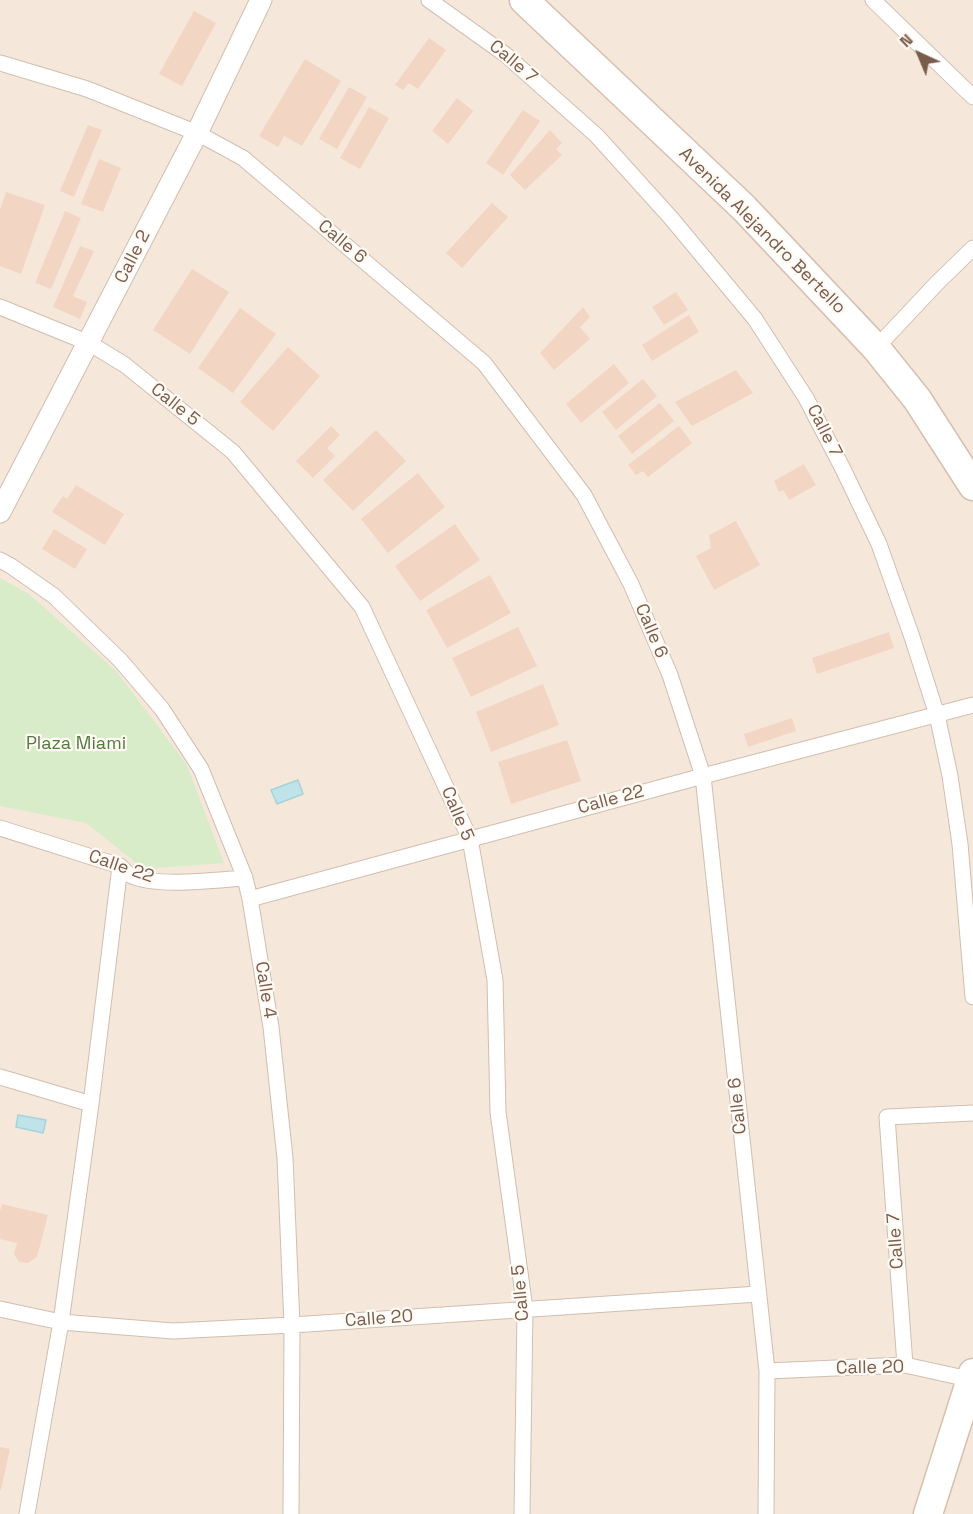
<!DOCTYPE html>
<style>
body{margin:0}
#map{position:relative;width:973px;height:1514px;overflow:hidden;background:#fdf6ec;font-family:"Space Grotesk",sans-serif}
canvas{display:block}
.north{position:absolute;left:889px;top:24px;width:60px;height:60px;-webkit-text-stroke:4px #fffaf3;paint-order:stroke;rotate:316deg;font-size:16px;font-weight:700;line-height:24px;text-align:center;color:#7a5c4d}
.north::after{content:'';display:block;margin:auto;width:21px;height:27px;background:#7a5c4d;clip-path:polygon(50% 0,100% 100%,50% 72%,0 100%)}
</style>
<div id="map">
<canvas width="973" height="1514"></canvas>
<div class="north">N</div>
</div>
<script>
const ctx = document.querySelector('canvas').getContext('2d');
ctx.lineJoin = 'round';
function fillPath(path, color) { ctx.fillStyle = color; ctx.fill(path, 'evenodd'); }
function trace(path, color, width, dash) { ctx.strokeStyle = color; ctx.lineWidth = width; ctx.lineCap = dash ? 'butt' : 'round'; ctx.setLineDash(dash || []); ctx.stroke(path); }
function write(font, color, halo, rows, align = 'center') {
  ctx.font = font + ' "Space Grotesk",sans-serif'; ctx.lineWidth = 4.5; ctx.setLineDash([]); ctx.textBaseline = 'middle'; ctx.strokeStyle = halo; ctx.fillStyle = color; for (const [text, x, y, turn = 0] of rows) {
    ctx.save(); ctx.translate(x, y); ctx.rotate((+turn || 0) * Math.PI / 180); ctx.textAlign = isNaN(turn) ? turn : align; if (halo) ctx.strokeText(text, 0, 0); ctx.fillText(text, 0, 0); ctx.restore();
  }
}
fillPath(new Path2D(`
 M0,0H973V1514H0Z`), '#f5e8da');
fillPath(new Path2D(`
 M0,578L29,594L116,671L187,765L224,863L144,869L86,823L0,806Z`), '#d8ecc9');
const water = new Path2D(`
 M298,780L303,794L277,804L271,790Z
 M18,1115L46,1120L43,1133L16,1127Z`);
fillPath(water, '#bfe3e8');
trace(water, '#a5d3da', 1.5);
fillPath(new Path2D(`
 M194,11L216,23L182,86L159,74Z
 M429,38L446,50L418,89L409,83L403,90L395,85Z
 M305,59L341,81L302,146L284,136L278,147L259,136Z
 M349,87L367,97L337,149L319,139Z
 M457,98L473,111L448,144L432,131Z
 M369,107L389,118L360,169L340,158Z
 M523,110L540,121L503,175L486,163Z
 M88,125L102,130L74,197L60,191Z
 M550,130L562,143L556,149L562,155L525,190L510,175Z
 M99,159L121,168L103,212L81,204Z
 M6,192L45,205L21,274L0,266V210Z
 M492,203L508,217L462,268L446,253Z
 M65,211L81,218L51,289L35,283Z
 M80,246L94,251L73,296L87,302L80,319L53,307Z
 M192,269L229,292L190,354L153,330Z
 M676,292L688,310L664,325L652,307Z
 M583,307L590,317L580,327L590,339L554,370L540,353Z
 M240,308L276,334L233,393L198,368Z
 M689,315L699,332L652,361L642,345Z
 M288,347L320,376L273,431L240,402Z
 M614,364L629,383L581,423L566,404Z
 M736,370L753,393L692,426L675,402Z
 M643,379L657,396L616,430L602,412Z
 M660,403L674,421L632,454L618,436Z
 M331,426L340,435L327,448L335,456L313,478L296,461Z
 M679,426L692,443L648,477L643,471L636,475L628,465Z
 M376,430L406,461L353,511L323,480Z
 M804,464L816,485L789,500L783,490L779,492L774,481Z
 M418,473L445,507L388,553L361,519Z
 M76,485L124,514L105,545L52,512L63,496L67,499Z
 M736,521L760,565L714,590L696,556L711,548L709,535Z
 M455,524L480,560L420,601L395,566Z
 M54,529L87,549L75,569L42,549Z
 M490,575L511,613L447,648L426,610Z
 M518,627L537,666L471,697L452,658Z
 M889,632L894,648L817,674L812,658Z
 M543,684L559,725L491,752L476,712Z
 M792,718L796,731L748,747L744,734Z
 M567,740L581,781L511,804L498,762Z
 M2,1204L48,1215L37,1257L28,1263L19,1262L14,1254L17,1243L0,1239V1211Z
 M0,1447L10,1449L1,1490H0Z`), '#f3d5c3');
const pedestrian = new Path2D(`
 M429,0L506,55L597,136L671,218L755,319L806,398L843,469L879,544L912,637L937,715L950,776L960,844L973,997
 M873,0L973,97
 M0,63L87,89L197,133L243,158L484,363L584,495L631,584L670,675L703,776L767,1371L766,1514
 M0,307L89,343L125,365L233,452L362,607L470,839L495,980L498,1112L525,1309L522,1514
 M876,348L937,283L973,248
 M0,560L11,566L54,596L120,660L162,709L201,769L245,878L250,899L271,1027L285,1158L292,1325L291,1514
 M0,828L120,866C123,869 126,873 130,875C156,888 215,880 245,878
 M250,899L703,776L973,705
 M0,1077L91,1104
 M0,1309L61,1322L173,1331L292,1325L758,1294
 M905,1365L887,1117L973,1113
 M767,1371L905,1365L973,1380
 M27,1514L61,1322L91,1104L120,866`);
const minor = new Path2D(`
 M0,512L197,133L261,0`);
const secondary = new Path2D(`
 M524,0L744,208L876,348L917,399L973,486
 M928,1514L973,1373`);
trace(pedestrian, '#d1beb0', 17);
trace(minor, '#d1beb0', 23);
trace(secondary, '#d6c0b0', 31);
trace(pedestrian, '#fff', 15);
trace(minor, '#fff', 21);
trace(secondary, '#fff', 28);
write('18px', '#7a5c4d', '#fffaf3', [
 ["Calle 7",513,62,40],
 ["Avenida Alejandro Bertello",762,231,45],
 ["Calle 6",342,242,40],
 ["Calle 2",133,257,-63],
 ["Calle 5",175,405,39],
 ["Calle 7",824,431,63],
 ["Calle 6",651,631,67],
 ["Calle 22",611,800,-15],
 ["Calle 5",457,814,67],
 ["Calle 22",121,867,19],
 ["Calle 4",265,990,81],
 ["Calle 6",738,1106,-96],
 ["Calle 7",896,1241,-94],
 ["Calle 5",521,1293,-95],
 ["Calle 20",379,1319,-4],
 ["Calle 20",870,1368,-1]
]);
write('18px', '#537a41', '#fffaf3', [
 ["Plaza Miami",76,744]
]);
</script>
